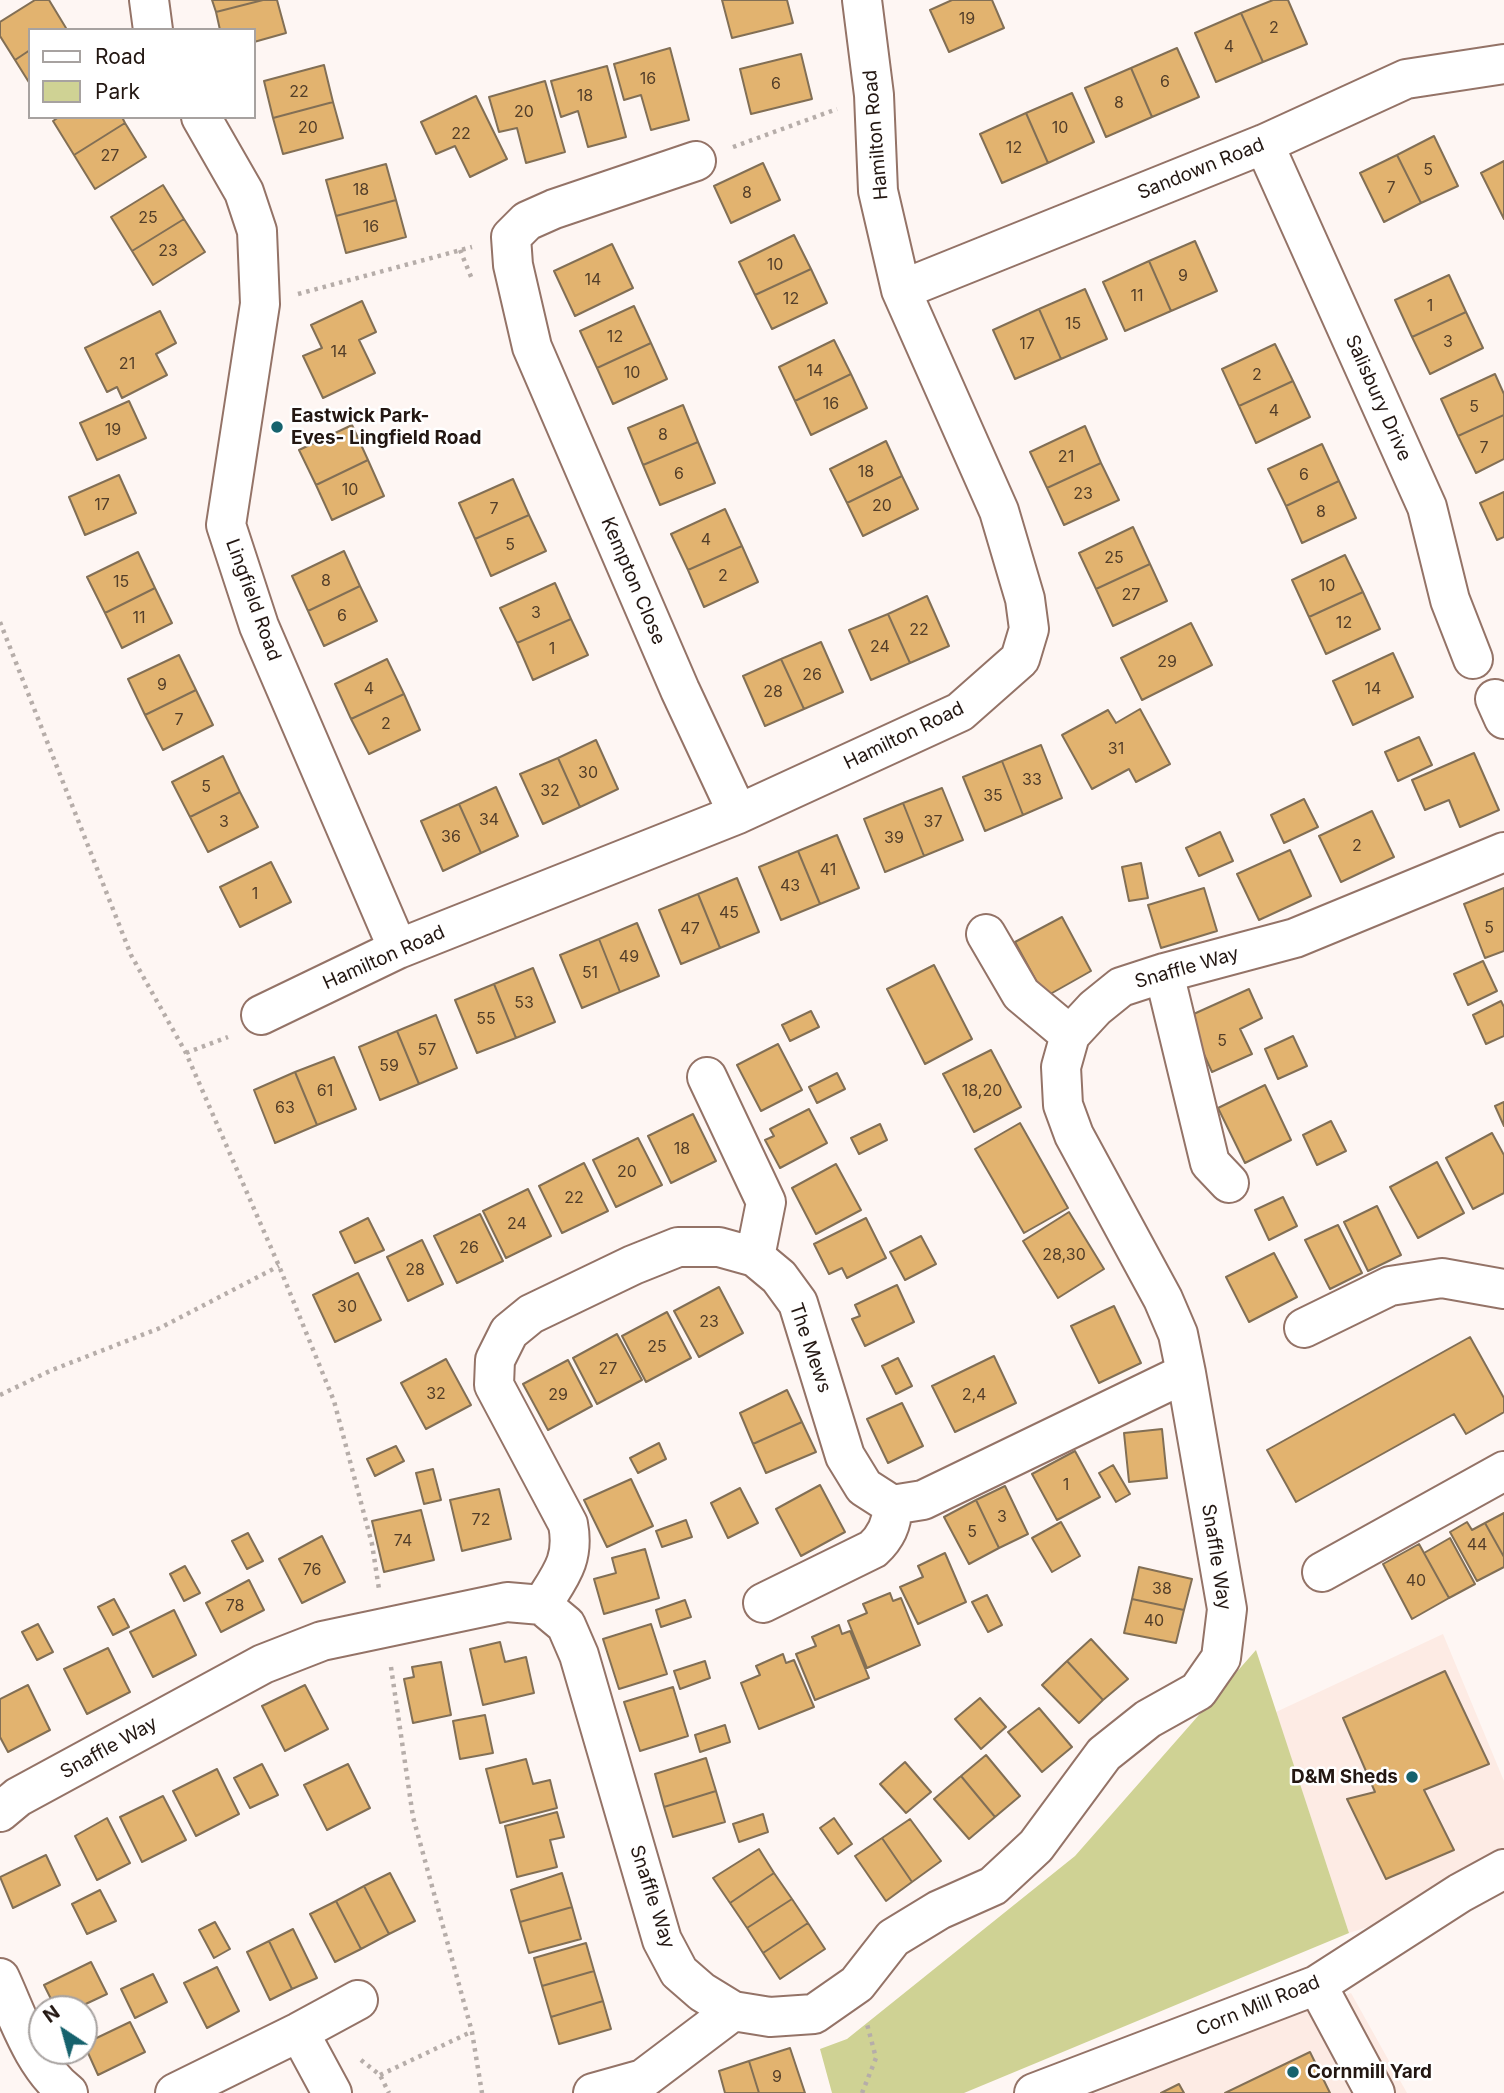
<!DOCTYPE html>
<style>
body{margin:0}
#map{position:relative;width:1504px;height:2093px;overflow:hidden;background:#fef6f3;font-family:Inter,sans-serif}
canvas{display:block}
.legend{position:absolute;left:28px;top:28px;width:228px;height:91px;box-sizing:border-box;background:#fff;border:2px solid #a7a2a0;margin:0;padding:9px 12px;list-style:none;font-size:21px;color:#231712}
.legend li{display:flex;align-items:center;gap:14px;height:35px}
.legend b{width:35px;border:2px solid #a7a2a0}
.north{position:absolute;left:28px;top:1995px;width:70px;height:70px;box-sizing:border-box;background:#fff;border:2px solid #a7a2a0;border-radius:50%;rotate:324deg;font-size:19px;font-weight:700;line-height:28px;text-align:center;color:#231712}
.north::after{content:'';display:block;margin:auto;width:24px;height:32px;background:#16626d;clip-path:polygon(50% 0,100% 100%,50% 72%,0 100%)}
</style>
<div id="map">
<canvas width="1504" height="2093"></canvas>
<ul class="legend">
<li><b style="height:9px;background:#fff"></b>Road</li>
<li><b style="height:19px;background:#cfd294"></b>Park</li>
</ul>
<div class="north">N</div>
</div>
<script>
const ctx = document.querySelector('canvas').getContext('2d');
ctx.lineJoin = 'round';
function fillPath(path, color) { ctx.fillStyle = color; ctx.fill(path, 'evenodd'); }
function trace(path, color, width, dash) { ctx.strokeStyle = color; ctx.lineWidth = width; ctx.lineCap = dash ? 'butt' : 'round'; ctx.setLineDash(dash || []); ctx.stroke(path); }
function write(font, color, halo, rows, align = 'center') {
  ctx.font = font + ' Inter,sans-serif'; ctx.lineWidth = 5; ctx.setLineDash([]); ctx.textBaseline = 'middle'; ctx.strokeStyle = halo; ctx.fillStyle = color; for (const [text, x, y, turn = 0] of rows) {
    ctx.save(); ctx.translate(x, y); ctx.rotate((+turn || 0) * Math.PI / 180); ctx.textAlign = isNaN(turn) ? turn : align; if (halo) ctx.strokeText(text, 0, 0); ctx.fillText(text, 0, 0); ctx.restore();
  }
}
fillPath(new Path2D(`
 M1443,1634L1504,1781V1883L1349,1933L1276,1712Z
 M1351,1993L1407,2093H1095Z`), '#fdebe4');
fillPath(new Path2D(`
 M1256,1650L1349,1933L964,2093H832L820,2049L847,2039L1075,1856Z`), '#cfd294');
const building = new Path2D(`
 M35,0H49L66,28L63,30H30V50L15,60L0,36V22Z
 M212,0H263L216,12Z
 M263,0H277L286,33L254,42V30H220L216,12Z
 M722,0H787L793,23L732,38Z
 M952,0H992L1004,28L949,52L930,10Z
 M1273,0H1288L1307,44L1263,62L1241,13Z
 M1241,13L1263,62L1216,82L1195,33Z
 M670,48L689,120L651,130L641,95L624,100L614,64Z
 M1177,48L1199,97L1152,117L1131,68Z
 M30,50V84L15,60Z
 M801,54L812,99L751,114L740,69Z
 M324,65L333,102L273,118L264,81Z
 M607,66L626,137L588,147L578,111L561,117L551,81Z
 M1131,68L1152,117L1106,137L1085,88Z
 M545,81L565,152L526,163L517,128L499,132L489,97Z
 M1072,93L1094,142L1048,163L1026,113Z
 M476,96L507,159L470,177L455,146L436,154L421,122Z
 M333,102L343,138L283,154L273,118Z
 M1026,113L1048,163L1002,183L980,134Z
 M59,117H122L125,123L74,155L53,121Z
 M125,123L146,157L95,189L74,155Z
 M1434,136L1458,186L1421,203L1397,155Z
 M1397,155L1421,203L1384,222L1360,173Z
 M1504,161V219L1481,173Z
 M763,163L780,200L731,223L714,186Z
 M386,164L396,200L336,216L326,180Z
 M163,185L184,219L132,251L111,217Z
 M396,200L406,237L346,253L336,216Z
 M184,219L205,252L153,285L132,251Z
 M794,235L811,269L755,295L739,262Z
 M1195,241L1217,291L1171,311L1149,261Z
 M612,244L633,288L575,316L554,271Z
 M1149,261L1171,311L1125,331L1103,282Z
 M811,269L827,303L772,329L755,295Z
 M1449,275L1466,312L1412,337L1395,300Z
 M1085,289L1107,339L1061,359L1039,309Z
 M362,301L376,332L359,340L375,373L323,398L303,356L322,348L311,325Z
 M634,306L651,343L597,368L580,331Z
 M1039,309L1061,359L1015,379L993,330Z
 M160,311L176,343L156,354L167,375L122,398L117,387L107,392L85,348Z
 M1466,312L1483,348L1430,374L1412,337Z
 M834,340L851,374L795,401L779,367Z
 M651,343L667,379L613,404L597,368Z
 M1275,344L1293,381L1239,406L1222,369Z
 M851,374L867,408L811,435L795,401Z
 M1495,374L1504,394V415L1458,436L1441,399Z
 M1293,381L1310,417L1256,443L1239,406Z
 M129,401L146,438L97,460L80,423Z
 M683,405L698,442L643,465L628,428Z
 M1504,415V459L1476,473L1458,436Z
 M352,425L368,460L316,485L299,450Z
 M1085,426L1101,463L1047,488L1030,452Z
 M886,441L902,476L847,503L830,469Z
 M698,442L715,483L660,505L643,465Z
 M1322,444L1339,481L1286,506L1268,469Z
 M368,460L384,496L332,520L316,485Z
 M1101,463L1119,500L1064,525L1047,488Z
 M119,475L136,513L85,535L69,497Z
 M902,476L918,509L863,536L847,503Z
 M513,479L529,515L475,539L459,503Z
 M1339,481L1356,518L1302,543L1286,506Z
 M1504,492V537L1497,540L1480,503Z
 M725,509L742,546L688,570L671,534Z
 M529,515L546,551L491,576L475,539Z
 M1133,527L1150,564L1096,589L1079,553Z
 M742,546L758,582L704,607L688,570Z
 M344,551L360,586L308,611L292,576Z
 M138,552L155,588L105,613L87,577Z
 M1345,555L1363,592L1309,617L1292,580Z
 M1150,564L1167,601L1113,626L1096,589Z
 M555,583L571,619L517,643L500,608Z
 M360,586L377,621L324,646L308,611Z
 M155,588L172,623L122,648L105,613Z
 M1363,592L1380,629L1326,654L1309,617Z
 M927,596L949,646L910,663L888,614Z
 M888,614L910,663L871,680L849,630Z
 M571,619L588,655L533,680L517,643Z
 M1191,623L1212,665L1142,700L1121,658Z
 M821,642L843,692L804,709L781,659Z
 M1393,653L1413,697L1353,725L1333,681Z
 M179,655L196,690L145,715L128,679Z
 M387,659L404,694L351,719L335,684Z
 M781,659L804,709L765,726L743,676Z
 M196,690L213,725L163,750L145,715Z
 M404,694L420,730L369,754L351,719Z
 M1140,709L1170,764L1136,782L1129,769L1092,789L1062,735L1108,710L1116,723Z
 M1419,737L1432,765L1398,781L1385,752Z
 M596,740L618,789L580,807L558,758Z
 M1041,745L1062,798L1023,815L1002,761Z
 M1474,753L1499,810L1460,827L1449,800L1425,810L1412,780Z
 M223,756L240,792L190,817L172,782Z
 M558,758L580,807L543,824L520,774Z
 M1002,761L1023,815L985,831L963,777Z
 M496,787L518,836L481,853L459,804Z
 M942,788L963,840L924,856L903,803Z
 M240,792L258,827L208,852L190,817Z
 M1304,799L1318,827L1284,843L1271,815Z
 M903,803L924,856L885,872L864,819Z
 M459,804L481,853L443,871L421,821Z
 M1372,811L1394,857L1341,882L1319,836Z
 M1220,832L1233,861L1199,876L1186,848Z
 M837,835L859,888L820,904L798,851Z
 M1290,850L1311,896L1259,920L1237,874Z
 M798,851L820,904L781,920L759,867Z
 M271,862L291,902L240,927L220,887Z
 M1141,863L1148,898L1129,901L1122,867Z
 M737,878L759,932L720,948L698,894Z
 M1204,888L1217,931L1161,948L1148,905Z
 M1504,888V951L1485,958L1464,904Z
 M698,894L720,948L681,964L659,910Z
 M1062,917L1091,971L1045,997L1015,942Z
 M637,923L659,976L620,992L599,939Z
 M599,939L620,992L582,1008L560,955Z
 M1483,961L1497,991L1468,1005L1454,974Z
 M934,965L972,1039L925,1064L887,989Z
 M533,968L555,1022L516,1038L494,984Z
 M494,984L516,1038L477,1053L455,1000Z
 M1249,989L1262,1018L1240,1029L1252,1054L1212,1072L1187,1017Z
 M1501,1001L1504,1007V1036L1486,1044L1473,1015Z
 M811,1011L819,1027L790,1041L782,1025Z
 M436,1015L457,1068L419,1084L397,1031Z
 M397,1031L419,1084L380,1100L359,1047Z
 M1293,1036L1307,1066L1278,1079L1265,1049Z
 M778,1044L802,1090L761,1111L737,1065Z
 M991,1050L1021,1107L974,1132L943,1074Z
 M334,1057L356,1109L317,1125L295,1072Z
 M295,1072L317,1125L275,1143L254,1090Z
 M837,1073L845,1089L817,1103L809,1087Z
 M1265,1085L1291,1140L1245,1163L1218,1108Z
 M1504,1102V1126L1495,1106Z
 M809,1109L827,1143L780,1168L765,1140L774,1136L770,1129Z
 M693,1114L716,1161L671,1183L648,1136Z
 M1331,1121L1346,1151L1317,1165L1303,1135Z
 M1020,1123L1068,1208L1024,1233L975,1149Z
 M880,1124L887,1140L859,1154L851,1138Z
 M1492,1133L1504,1155V1193L1473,1209L1446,1158Z
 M638,1138L662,1185L616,1207L593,1160Z
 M1437,1162L1464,1213L1418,1238L1390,1187Z
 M584,1163L608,1211L562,1233L539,1186Z
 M836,1164L861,1210L816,1234L792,1188Z
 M528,1189L551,1236L506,1258L483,1211Z
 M1283,1197L1297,1226L1269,1240L1255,1210Z
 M1377,1206L1401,1255L1368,1271L1344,1222Z
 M1069,1212L1104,1269L1058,1298L1023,1241Z
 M480,1214L503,1261L457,1283L434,1236Z
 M368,1218L384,1250L355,1263L340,1232Z
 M866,1218L886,1258L847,1278L842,1268L829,1274L814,1244Z
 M1338,1225L1362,1273L1330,1289L1305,1240Z
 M921,1236L936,1264L905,1280L890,1252Z
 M422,1240L443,1284L408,1301L387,1257Z
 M1274,1253L1297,1297L1249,1322L1226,1277Z
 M358,1273L381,1320L335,1342L313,1295Z
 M897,1285L914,1322L865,1346L852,1319L860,1316L855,1305Z
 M719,1287L743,1333L699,1357L674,1311Z
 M1114,1306L1141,1363L1099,1383L1071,1326Z
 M667,1312L691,1358L646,1382L622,1336Z
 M617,1334L642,1380L597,1404L573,1358Z
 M1470,1337L1504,1398V1412L1466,1434L1454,1414L1296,1502L1267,1450Z
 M994,1356L1016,1403L955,1432L932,1386Z
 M898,1358L912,1386L896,1394L882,1366Z
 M446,1359L471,1405L426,1429L401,1383Z
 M568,1360L592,1406L548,1430L523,1384Z
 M787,1390L802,1422L753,1444L740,1413Z
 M902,1403L923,1446L888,1463L867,1419Z
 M802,1422L816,1452L766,1473L753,1444Z
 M1162,1429L1167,1478L1129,1482L1124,1433Z
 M659,1443L666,1459L638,1473L630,1458Z
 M396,1446L404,1461L375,1476L367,1459Z
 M1075,1451L1100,1497L1057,1520L1032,1474Z
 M1113,1465L1130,1494L1116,1502L1099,1473Z
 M433,1469L441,1500L424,1504L416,1473Z
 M631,1479L653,1526L607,1547L584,1500Z
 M820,1485L845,1532L801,1556L776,1509Z
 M1005,1486L1028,1534L999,1548L976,1500Z
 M740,1488L758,1523L728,1538L711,1503Z
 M499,1489L511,1539L462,1551L450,1500Z
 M976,1500L999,1548L969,1564L944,1517Z
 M421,1510L434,1560L384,1572L372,1521Z
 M1504,1513V1557L1485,1523Z
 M686,1520L692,1537L662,1547L656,1531Z
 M1061,1522L1080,1556L1052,1572L1032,1538Z
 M1467,1522L1472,1530L1485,1523L1504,1557V1567L1477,1581L1450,1532Z
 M248,1533L263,1561L247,1569L232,1541Z
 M322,1536L345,1582L302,1603L279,1559Z
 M1450,1538L1475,1584L1449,1598L1424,1553Z
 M1419,1544L1449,1598L1412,1619L1383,1564Z
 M645,1549L659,1598L604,1614L594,1579L616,1573L612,1558Z
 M945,1553L966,1602L918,1624L900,1587L923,1577L918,1566Z
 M185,1566L200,1593L184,1601L170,1574Z
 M1139,1567L1192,1579L1184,1610L1132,1599Z
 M249,1580L264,1610L221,1632L206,1603Z
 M890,1593L893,1601L901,1598L920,1645L867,1668L848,1621L867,1613L863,1604Z
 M987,1595L1002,1625L988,1632L972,1602Z
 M114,1599L129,1627L113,1635L98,1607Z
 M1132,1599L1184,1610L1176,1643L1124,1633Z
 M685,1600L691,1617L661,1627L656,1610Z
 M174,1610L196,1655L153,1677L130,1632Z
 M38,1624L53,1652L37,1660L22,1632Z
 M651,1624L667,1674L619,1689L603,1639Z
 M839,1625L842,1634L850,1631L869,1678L815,1700L796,1654L816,1646L812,1637Z
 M1091,1639L1128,1679L1103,1700L1067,1661Z
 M500,1642L505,1662L526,1657L534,1693L483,1705L470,1649Z
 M108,1648L130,1692L87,1714L64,1669Z
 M783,1654L786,1663L794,1660L814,1707L759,1729L741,1683L760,1675L756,1666Z
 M705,1661L710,1678L680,1689L674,1671Z
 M1067,1661L1103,1700L1079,1723L1042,1685Z
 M441,1662L451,1715L413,1723L404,1679L414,1677L412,1667Z
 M1445,1671L1489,1764L1424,1790L1454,1850L1386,1879L1347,1799L1375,1792L1343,1718Z
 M28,1685L50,1730L8,1752L0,1737V1699Z
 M305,1685L328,1729L285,1751L262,1706Z
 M673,1687L688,1736L640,1751L624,1702Z
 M980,1698L1006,1727L981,1749L955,1719Z
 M1039,1708L1072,1747L1042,1772L1008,1732Z
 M485,1715L493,1753L460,1759L453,1721Z
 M725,1725L730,1742L700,1752L695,1735Z
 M986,1755L1020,1796L995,1817L961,1776Z
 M706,1758L716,1791L664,1807L655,1774Z
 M526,1759L533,1784L550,1780L557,1808L500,1823L486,1769Z
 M905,1762L931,1792L906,1813L880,1784Z
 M262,1764L278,1795L250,1808L234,1778Z
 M348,1764L370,1808L327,1830L304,1785Z
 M217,1769L239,1814L196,1836L173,1791Z
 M961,1776L995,1817L969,1839L934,1799Z
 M716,1791L725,1822L673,1837L664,1807Z
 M163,1796L186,1840L142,1862L120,1817Z
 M557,1812L564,1837L550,1840L557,1867L517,1877L505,1826Z
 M763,1814L768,1832L739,1842L733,1824Z
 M107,1818L130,1863L97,1880L75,1836Z
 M834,1818L852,1844L838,1854L820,1828Z
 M910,1819L941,1861L912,1882L882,1838Z
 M882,1838L912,1882L886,1901L855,1856Z
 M759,1849L774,1873L730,1903L713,1878Z
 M46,1855L60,1885L13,1908L0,1877Z
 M390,1873L415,1921L389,1934L364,1886Z
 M562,1873L572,1907L520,1922L511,1890Z
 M774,1873L792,1899L747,1928L730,1903Z
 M364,1886L389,1934L361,1949L336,1901Z
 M100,1890L116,1921L87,1934L72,1904Z
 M792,1899L808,1923L763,1953L747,1928Z
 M336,1901L361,1949L335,1962L310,1914Z
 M572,1907L581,1939L529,1953L520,1922Z
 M215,1922L230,1949L214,1958L199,1930Z
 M808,1923L825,1949L780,1979L763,1953Z
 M293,1929L317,1978L292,1989L269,1941Z
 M269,1941L292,1989L270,2000L247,1952Z
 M586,1943L594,1971L542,1986L534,1958Z
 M91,1962L107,1994L75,2009H64L63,2006L56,2009L44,1985Z
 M217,1967L239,2011L207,2028L184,1983Z
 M594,1971L603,2001L551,2017L542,1986Z
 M153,1974L167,2002L135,2018L121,1989Z
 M603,2001L611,2029L559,2044L551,2017Z
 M130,2022L145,2052L98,2075L84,2044Z
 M790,2048L805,2093H759L749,2061Z
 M1310,2052L1330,2093H1225Z
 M749,2061L759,2093H725L719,2071Z
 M1179,2084L1184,2093H1161Z`);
fillPath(building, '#e2b36f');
trace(building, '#826f55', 2);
const minor = new Path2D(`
 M149,0L153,30
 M201,117L244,192L257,231L260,304L226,525L259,626L398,949
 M1264,144L1427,507L1450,600L1473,659
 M696,161L554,209L527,221L511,237L513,265L532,347L680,690L738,814
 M901,290L1264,144L1406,79L1504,64
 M1495,699L1504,719
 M986,934L1021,994L1070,1035
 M1164,973L1210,1163L1229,1183
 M261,1015L398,949L738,814L960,712L1020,659L1029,629L1025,599L999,511L901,290L878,191L874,95L862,0
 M707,1077L766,1202L755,1257
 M1304,1328L1390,1286L1442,1278L1504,1289
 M1186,1373L923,1500L892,1505L864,1487L845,1456L798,1303L779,1277L755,1257L719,1247H678L633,1265L531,1314L509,1332L495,1360L494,1385L568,1524C575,1560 560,1576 542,1605L566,1625L579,1655L662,1940L679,1972L702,1992L733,2011L770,2017L814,2014L857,1984L893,1938L939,1910L993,1886L1036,1846L1104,1754L1148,1719L1198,1691L1221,1658L1227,1609L1186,1373L1178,1334L1163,1299L1074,1135L1063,1105L1061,1067L1070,1035L1095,1008L1121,987L1164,973L1295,938L1504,852
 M1322,1572L1504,1471
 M763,1603L873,1549C886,1537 893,1523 892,1505
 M0,1812L18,1797L263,1664L322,1641L507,1602L542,1605
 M0,1978C18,2017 33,2066 68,2093
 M1317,1985L1375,2093
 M299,2032L332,2093
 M175,2093L299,2032L358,2000
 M593,2093L643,2079L733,2011
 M1034,2093L1317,1985L1460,1893L1504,1869`);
trace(minor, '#947367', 42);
trace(new Path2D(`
 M733,147L837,109
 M460,250L472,279
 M298,294L472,247
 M0,622L131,955L186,1053L279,1266L334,1401L372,1544L379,1589
 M186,1053L228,1037
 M0,1395L52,1370L160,1328L279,1266
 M391,1667L413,1817L472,2032L482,2093
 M361,2060L380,2075L389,2093
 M380,2075L471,2032
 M862,2093L876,2058L867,2024`), '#b6ada9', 4.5, [3.5, 5]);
trace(minor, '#fff', 38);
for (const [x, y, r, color] of [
 [277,427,7,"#16626d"],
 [1412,1777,7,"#16626d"],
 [1293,2072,7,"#16626d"]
]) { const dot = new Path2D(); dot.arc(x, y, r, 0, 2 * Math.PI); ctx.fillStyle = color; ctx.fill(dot); trace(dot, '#fff', 2.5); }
write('16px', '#533e29', null, [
 ["19",967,19],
 ["2",1274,28],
 ["4",1229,47],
 ["16",648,79],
 ["6",1165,82],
 ["6",776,84],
 ["22",299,92],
 ["18",585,96],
 ["8",1119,103],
 ["20",524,112],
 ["20",308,128],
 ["10",1060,128],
 ["22",461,134],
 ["12",1014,148],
 ["27",110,156],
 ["5",1428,170],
 ["7",1391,188],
 ["18",361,190],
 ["8",747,193],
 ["25",148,218],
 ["16",371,227],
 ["23",168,251],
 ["10",775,265],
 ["9",1183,276],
 ["14",593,280],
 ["11",1137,296],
 ["12",791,299],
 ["1",1430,306],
 ["15",1073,324],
 ["12",615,337],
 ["3",1448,342],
 ["17",1027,344],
 ["14",339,352],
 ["21",127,364],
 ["14",815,371],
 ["10",632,373],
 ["2",1257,375],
 ["16",831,404],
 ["5",1474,407],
 ["4",1274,411],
 ["19",113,430],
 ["8",663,435],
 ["7",1484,448],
 ["21",1066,457],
 ["18",866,472],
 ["6",679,474],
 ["6",1304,475],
 ["10",350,490],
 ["23",1083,494],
 ["17",102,505],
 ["20",882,506],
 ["7",494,509],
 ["8",1321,512],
 ["4",706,540],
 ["5",510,545],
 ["25",1114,558],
 ["2",723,576],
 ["8",326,581],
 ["15",121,582],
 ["10",1327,586],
 ["27",1131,595],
 ["3",536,613],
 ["6",342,616],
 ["11",139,618],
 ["12",1344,623],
 ["22",919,630],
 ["24",880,647],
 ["1",552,649],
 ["29",1167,662],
 ["26",812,675],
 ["9",162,685],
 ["4",369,689],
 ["14",1373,689],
 ["28",773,692],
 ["7",179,720],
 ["2",386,724],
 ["31",1116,749],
 ["30",588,773],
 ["33",1032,780],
 ["5",206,787],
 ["32",550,791],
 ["35",993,796],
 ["34",489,820],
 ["3",224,822],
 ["37",933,822],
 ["36",451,837],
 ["39",894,838],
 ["2",1357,846],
 ["41",828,870],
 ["43",790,886],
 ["1",255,894],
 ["45",729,913],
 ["5",1489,928],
 ["47",690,929],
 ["49",629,957],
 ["51",590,973],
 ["53",524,1003],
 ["55",486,1019],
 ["5",1222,1041],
 ["57",427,1050],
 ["59",389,1066],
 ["61",325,1091],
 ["18,20",982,1091],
 ["63",285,1108],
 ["18",682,1149],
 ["20",627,1172],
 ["22",574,1198],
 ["24",517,1224],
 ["26",469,1248],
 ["28,30",1064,1255],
 ["28",415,1270],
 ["30",347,1307],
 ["23",709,1322],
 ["25",657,1347],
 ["27",608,1369],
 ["32",436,1394],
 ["29",558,1395],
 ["2,4",974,1395],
 ["1",1066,1485],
 ["3",1002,1517],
 ["72",481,1520],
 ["5",972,1532],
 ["74",403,1541],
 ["44",1477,1545],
 ["76",312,1570],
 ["40",1416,1581],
 ["38",1162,1589],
 ["78",235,1606],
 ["40",1154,1621],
 ["9",777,2077]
]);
write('19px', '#231712', '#fff', [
 ["Hamilton Road",876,135,-95],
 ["Sandown Road",1201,169,-22],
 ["Salisbury Drive",1378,398,66],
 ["Kempton Close",633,581,67],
 ["Lingfield Road",253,600,70],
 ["Hamilton Road",904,736,-26],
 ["Hamilton Road",384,958,-24],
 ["Snaffle Way",1187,968,-16],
 ["The Mews",810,1348,71],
 ["Snaffle Way",1216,1557,81],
 ["Snaffle Way",109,1748,-29],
 ["Snaffle Way",652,1897,72],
 ["Corn Mill Road",1258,2006,-22]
]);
write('bold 19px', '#231712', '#fff', [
 ["Eastwick Park-",291,416],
 ["Eves- Lingfield Road",291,438],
 ["D&M Sheds",1398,1777,"right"],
 ["Cornmill Yard",1307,2072]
], 'left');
</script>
